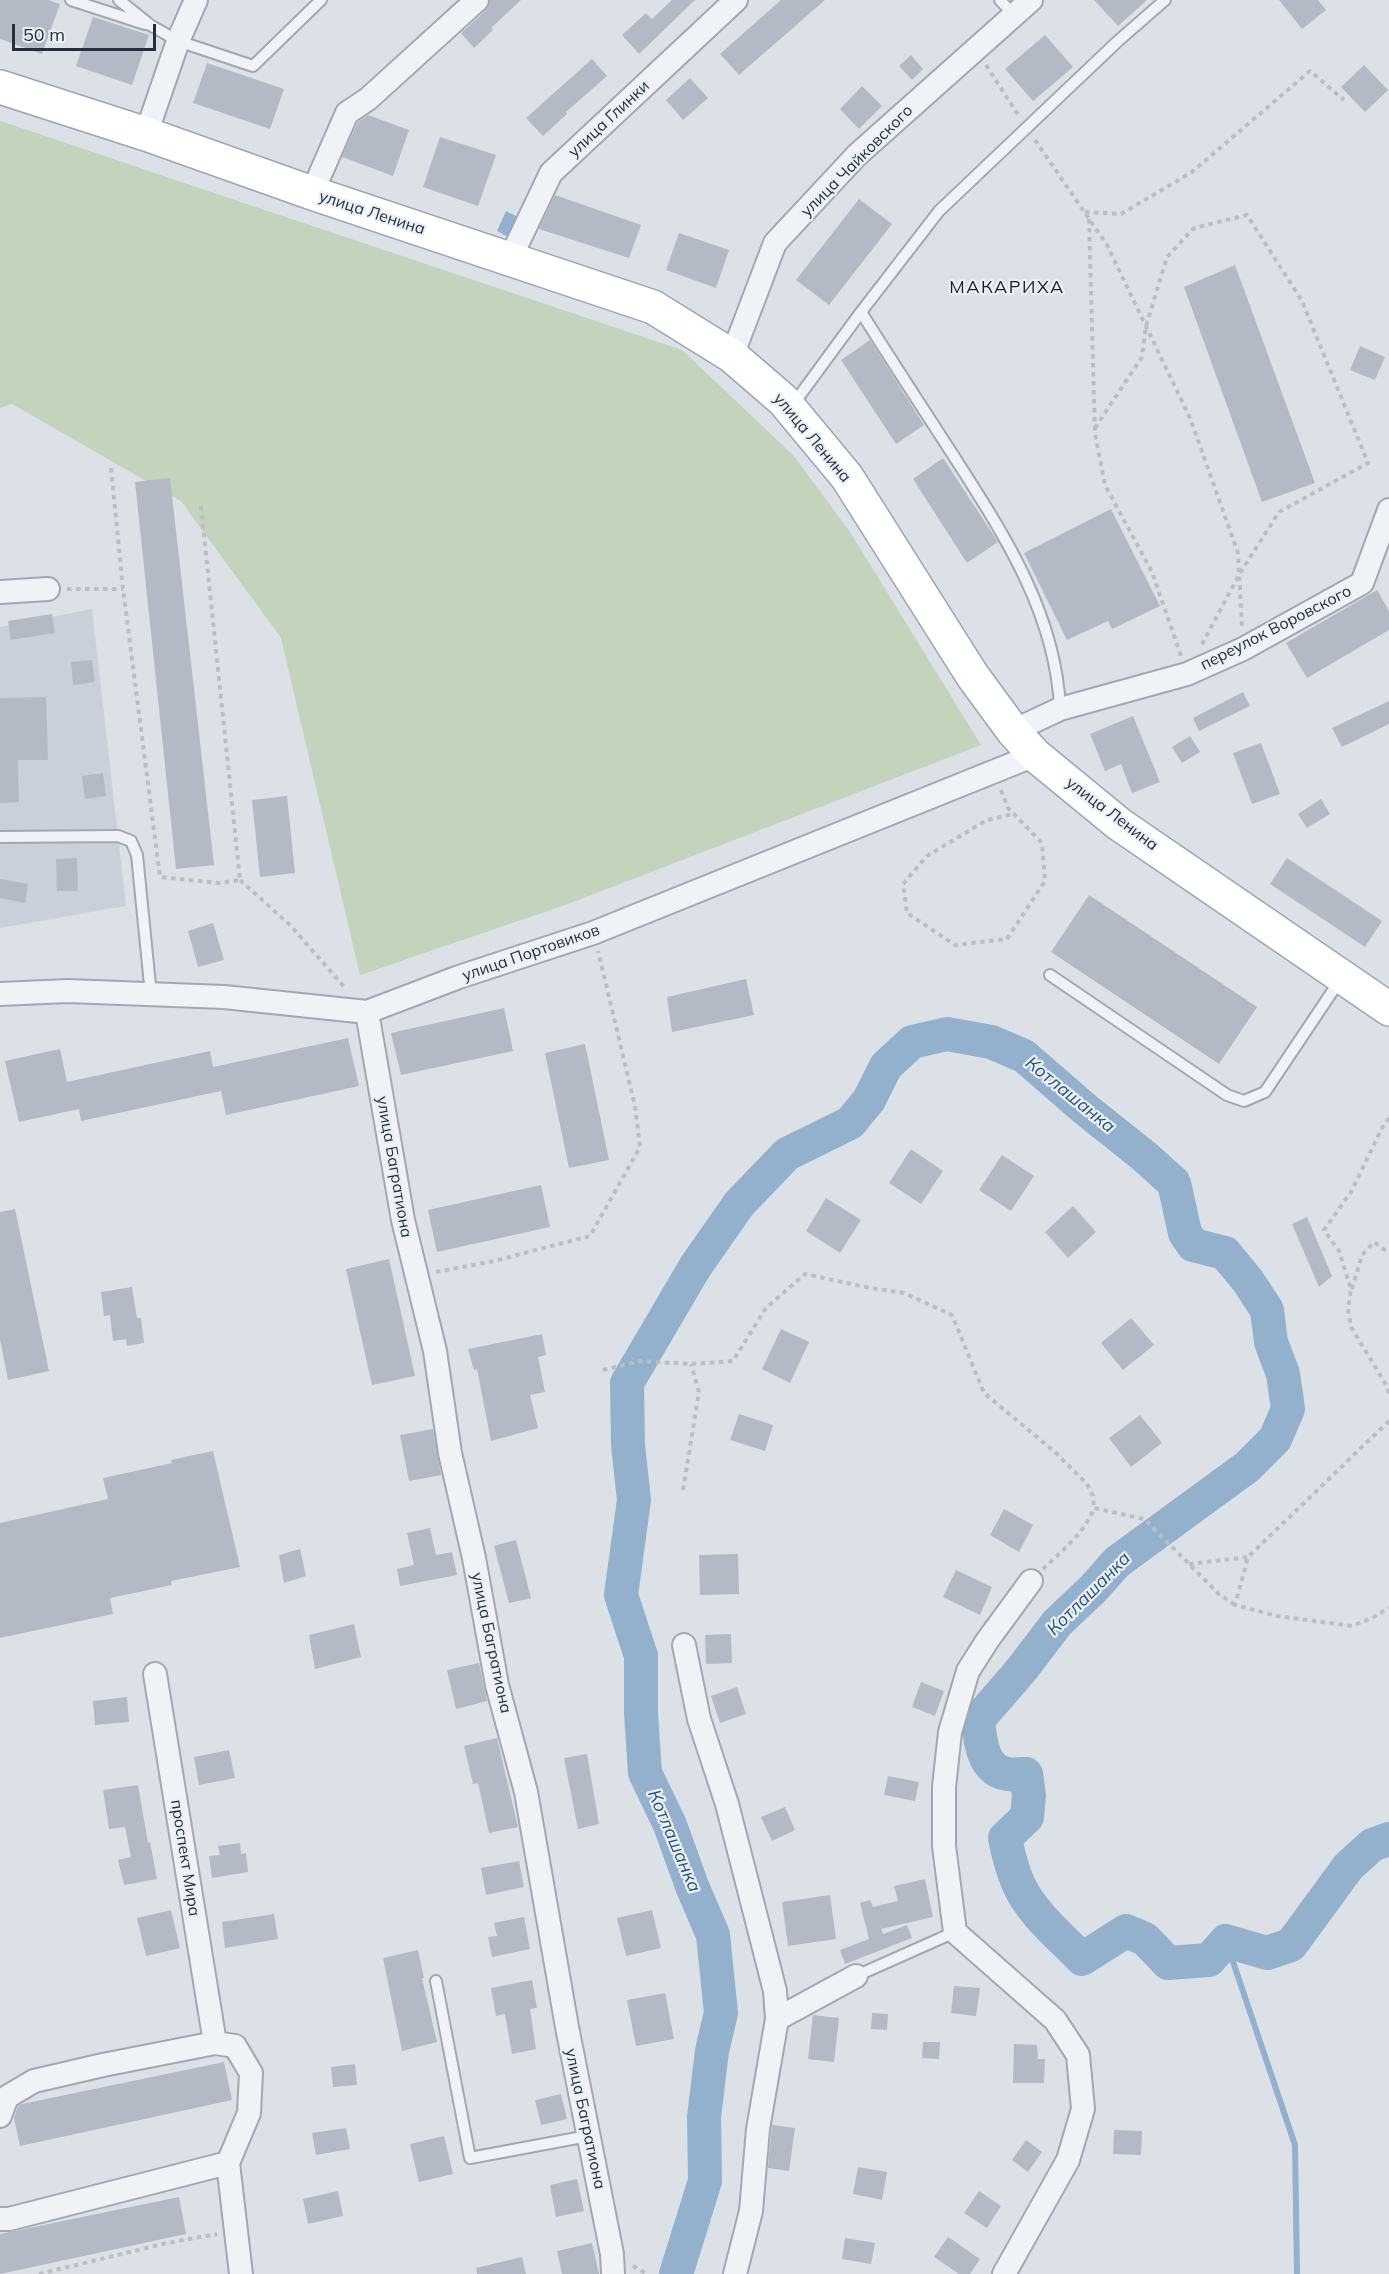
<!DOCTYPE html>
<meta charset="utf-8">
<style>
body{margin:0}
#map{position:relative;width:1389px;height:2274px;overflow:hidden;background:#dce1e8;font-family:Mulish,sans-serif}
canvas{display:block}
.scale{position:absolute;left:12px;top:24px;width:144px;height:27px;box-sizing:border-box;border:3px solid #242f3f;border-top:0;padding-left:8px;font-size:18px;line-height:21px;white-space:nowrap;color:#242f3f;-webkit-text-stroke:4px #ebf0f5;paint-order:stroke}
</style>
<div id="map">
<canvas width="1389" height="2274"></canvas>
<div class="scale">50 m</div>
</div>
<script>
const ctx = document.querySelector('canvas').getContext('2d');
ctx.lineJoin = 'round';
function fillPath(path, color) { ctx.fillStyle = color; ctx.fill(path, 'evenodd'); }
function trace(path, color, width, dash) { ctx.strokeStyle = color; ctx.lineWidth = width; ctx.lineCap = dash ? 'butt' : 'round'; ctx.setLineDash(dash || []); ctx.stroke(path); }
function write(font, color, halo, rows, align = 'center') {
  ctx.font = font + ' Mulish,sans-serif'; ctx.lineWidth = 4.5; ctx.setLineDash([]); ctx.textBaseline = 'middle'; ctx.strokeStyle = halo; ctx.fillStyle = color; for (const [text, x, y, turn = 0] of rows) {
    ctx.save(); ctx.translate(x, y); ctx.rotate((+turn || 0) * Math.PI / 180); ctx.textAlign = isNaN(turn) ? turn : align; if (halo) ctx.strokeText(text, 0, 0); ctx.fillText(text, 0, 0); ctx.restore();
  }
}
fillPath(new Path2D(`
 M92,609L126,906L0,928V627Z`), '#cad0da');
fillPath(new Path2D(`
 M0,121L682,350L793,455L850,532L981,745L568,904L360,975L281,638L181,501L12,404L0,408Z`), '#c3d3bc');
fillPath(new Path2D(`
 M506,211L520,218L512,239L497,231Z`), '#93b1cc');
trace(new Path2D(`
 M1226,1941L1295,2145L1297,2274`), '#93b1cc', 6);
trace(new Path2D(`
 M676,2274L705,2181L704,2117L712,2051L721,2013L713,1935L692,1886L670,1825L645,1773L641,1714V1656L621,1595L634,1500L628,1445L627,1383L695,1267L739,1204L787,1154L850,1123L869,1100L886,1066L912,1042L947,1034L991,1042L1024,1056L1085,1109L1144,1156L1174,1183L1185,1233L1193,1245L1225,1253L1248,1281L1267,1310L1271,1342L1283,1374L1288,1409L1275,1439L1247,1467L1117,1562L1093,1589L1057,1623L1022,1669L978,1720C980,1739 982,1770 1007,1774C1013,1775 1020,1774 1026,1774L1029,1795L1027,1817L1005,1838C1008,1853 1012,1869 1018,1883C1031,1913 1060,1936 1082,1959L1126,1931L1145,1939L1168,1963L1209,1960L1226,1941L1267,1953L1291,1945L1348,1867L1372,1845L1389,1839`), '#93b1cc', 34);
fillPath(new Path2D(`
 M0,0H48L60,4L42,54L0,39Z
 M490,0H521L491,28L493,30L474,48L461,33L486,10Z
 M672,0H695L639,54L622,35L646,13L652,19Z
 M781,0H825L739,75L720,54Z
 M1094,0H1147L1118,26Z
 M1279,0H1318L1326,10L1302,29Z
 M93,17L149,35L132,85L76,66Z
 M1045,35L1073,67L1033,101L1005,69Z
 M911,55L923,69L912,80L899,66Z
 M592,59L607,76L566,112L567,114L543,136L526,118Z
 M207,63L284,89L270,129L193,103Z
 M1364,65L1388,90L1365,112L1341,87Z
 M690,78L708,98L683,120L666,100Z
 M862,86L882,106L859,129L840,109Z
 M368,115L409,130L393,176L342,157L358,122Z
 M440,137L496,155L478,206L423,187Z
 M555,195L641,225L629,258L539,229Z
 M859,199L892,224L829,305L796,280Z
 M679,233L729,250L716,288L666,270Z
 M1235,265L1315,483L1262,502L1184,287Z
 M870,340L924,425L896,444L841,360Z
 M1360,346L1385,357L1375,380L1350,370Z
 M943,458L998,542L967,563L913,479Z
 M170,478L214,865L176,869L135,482Z
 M1111,509L1160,606L1112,629L1108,621L1067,640L1024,553Z
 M1377,590L1389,611V630L1307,678L1286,643Z
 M52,614L55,633L11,640L8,621Z
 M92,660L95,682L73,685L71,662Z
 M1243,692L1250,706L1199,731L1193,718Z
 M46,697L48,760H18L19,802L0,803V698Z
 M1389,701V724L1342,747L1332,728Z
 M1133,716L1160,782L1132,793L1121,764L1105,771L1090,734Z
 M1190,736L1200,752L1182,763L1172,747Z
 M1261,743L1280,794L1252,804L1233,753Z
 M103,773L106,796L85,799L82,776Z
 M287,796L295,873L260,877L252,800Z
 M1321,799L1330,814L1307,828L1298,814Z
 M77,858L78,891H57L56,859Z
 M1287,858L1382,921L1365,947L1270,884Z
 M0,879L28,884L25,903L0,898Z
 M1089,895L1257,1007L1219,1064L1051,952Z
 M213,923L224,960L198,967L188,931Z
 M746,979L754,1015L672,1032L667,997Z
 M504,1008L513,1051L401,1075L391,1033Z
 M348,1038L359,1086L226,1115L221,1091L81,1121L79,1109L19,1122L5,1061L60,1049L67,1082L210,1051L213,1067Z
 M585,1044L609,1160L569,1168L545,1053Z
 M911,1149L943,1171L921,1204L889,1183Z
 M1002,1155L1034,1176L1011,1211L979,1190Z
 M541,1185L550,1227L437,1252L428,1210Z
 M826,1198L861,1220L840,1253L806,1231Z
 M1073,1206L1096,1232L1068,1258L1045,1232Z
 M15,1209L49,1371L8,1380L0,1339V1212Z
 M1307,1217L1332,1276L1319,1287L1292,1224Z
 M389,1259L415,1376L372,1385L346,1269Z
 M132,1287L137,1318H141L144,1343L127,1346L126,1339L113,1341L110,1315L104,1316L101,1292Z
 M1131,1318L1154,1345L1123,1370L1101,1343Z
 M781,1329L809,1342L790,1383L762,1369Z
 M542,1334L546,1355L538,1357L545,1392L530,1395L538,1428L491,1441L477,1369L474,1370L468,1349Z
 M739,1414L773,1425L765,1451L730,1440Z
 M1140,1415L1162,1443L1131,1467L1109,1438Z
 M433,1429L441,1475L409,1481L400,1435Z
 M213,1451L240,1567L171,1581L172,1585L110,1598L113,1614L0,1638V1523L108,1499L103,1478L172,1463L171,1460Z
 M1004,1509L1033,1525L1019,1552L990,1535Z
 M430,1528L436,1555L452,1552L457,1575L400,1586L397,1569L414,1565L407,1533Z
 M516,1540L531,1598L509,1603L494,1546Z
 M300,1549L306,1576L284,1583L279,1555Z
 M738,1554L739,1594L700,1595L699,1555Z
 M956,1570L992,1587L980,1615L943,1597Z
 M354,1624L361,1657L315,1669L309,1635Z
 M731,1634L732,1663L706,1664L705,1635Z
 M479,1663L487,1701L456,1709L447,1670Z
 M921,1682L944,1691L935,1716L912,1707Z
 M737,1687L746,1714L720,1723L711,1696Z
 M127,1697L129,1722L95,1725L93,1701Z
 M497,1738L518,1827L489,1833L478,1783L473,1784L464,1746Z
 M229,1750L235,1778L199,1785L194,1757Z
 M587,1754L599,1824L578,1829L564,1758Z
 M888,1776L919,1782L915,1801L884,1795Z
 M138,1785L148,1843L150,1842L157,1879L124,1885L118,1860L131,1857L125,1827L109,1829L103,1790Z
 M785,1807L795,1830L772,1841L761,1817Z
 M240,1843L241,1854L246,1853L248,1872L212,1878L209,1856L220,1855L218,1846Z
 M519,1861L524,1887L486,1895L481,1868Z
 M925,1879L933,1917L881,1929L883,1934L907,1925L912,1938L845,1964L840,1950L869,1939L860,1903L870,1900L873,1907L898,1901L894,1886Z
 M830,1895L836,1939L788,1946L782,1902Z
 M171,1910L180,1948L146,1956L137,1918Z
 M652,1910L661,1948L626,1956L617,1918Z
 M274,1914L278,1939L225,1948L222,1922Z
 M524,1917L530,1949L492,1957L488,1937L497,1936L494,1923Z
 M418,1950L424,1978H422L437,2042L402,2051L383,1958Z
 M532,1980L537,2008L530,2009L536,2049L512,2054L505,2014L496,2016L491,1988Z
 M954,1986L980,1988L976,2016L951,2013Z
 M665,1993L674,2039L636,2046L627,2000Z
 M872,2013L888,2014L887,2030L871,2029Z
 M813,2015L839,2018L834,2062L808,2059Z
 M923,2042H940L939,2059L922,2058Z
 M1014,2044L1037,2045L1038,2059H1045L1044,2083H1013Z
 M224,2062L232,2100L20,2146L14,2118L18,2106L22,2104Z
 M355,2064L357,2085L333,2087L331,2067Z
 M561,2094L567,2119L541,2125L535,2100Z
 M772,2125L795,2128L789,2171L768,2168Z
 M346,2128L350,2149L316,2155L312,2133Z
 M1114,2130L1142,2131L1141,2155L1113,2154Z
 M444,2136L453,2174L419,2182L410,2144Z
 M1026,2140L1042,2152L1028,2172L1012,2160Z
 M858,2167L887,2172L882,2200L853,2194Z
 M577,2179L584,2211L556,2217L550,2185Z
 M338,2191L343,2216L308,2224L303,2199Z
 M979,2191L1001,2206L987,2228L964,2213Z
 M179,2197L186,2234L0,2274V2234Z
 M948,2237L980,2259L970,2274H959L934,2257Z
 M845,2238L875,2243L871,2264L842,2259Z
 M592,2243L599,2274H562L557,2251Z
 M522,2257L526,2274H477L476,2268Z`), '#b3bac5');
const lane = new Path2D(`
 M71,0L145,24
 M119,0L150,25L178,41L253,66L321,0
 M1000,0L1014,15
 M861,312L939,211L1118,41L1165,0
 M792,406L861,312C891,360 922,407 953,455C1003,533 1056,613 1060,709
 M0,837L118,836L131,841L137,855L151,995
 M1050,975L1227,1095L1244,1101L1265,1092L1340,980
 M856,1976L955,1932
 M436,1981L470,2158L588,2136`);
const street = new Path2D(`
 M146,134L178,41L196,0
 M312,193L347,113L368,99L477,0
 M510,259L551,173L736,0
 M732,356L775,243L857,155L1031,0
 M0,592L48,589
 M1013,731L1060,709L1187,674L1243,649L1362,583L1389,510
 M0,994L68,991L224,997L367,1012L459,977L593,933L1035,755
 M367,1012L403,1220L435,1351L450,1453L474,1558L497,1685L526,1792L567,2027L612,2254L613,2274
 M684,1645L699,1719L727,1804L775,1991L777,2019L758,2129L751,2211L735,2274
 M155,1674L215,2043
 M777,2019L856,1976
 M0,2116L7,2097L34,2081L103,2065L215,2043L235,2046L251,2073L249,2113L228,2163L9,2219H0
 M228,2163L241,2274
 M1004,2274L1068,2160L1083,2109L1078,2055L1055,2020L955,1932L944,1846V1787L950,1732L968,1671L987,1641L1031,1581`);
const primary = new Path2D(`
 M0,87L146,134L312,193L653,307L732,356L783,400L847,477L972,675L1013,731L1035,755L1119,824L1389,1009`);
trace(lane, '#a1a8b2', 14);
trace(street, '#a1a8b2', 26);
trace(primary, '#9aa6b5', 36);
trace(new Path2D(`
 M986,65L1019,116
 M1035,140L1107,245L1190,418L1238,553L1242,626
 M1085,212L1121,214L1192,172L1310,71L1344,100
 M1089,219L1095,434L1105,485L1152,572L1181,656
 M1095,428L1142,357L1146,326L1167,257L1194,228L1247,215L1302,301L1368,463L1279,512L1240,573L1201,646
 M111,468L123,589L160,877L219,883L240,880L201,506
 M67,589H123
 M1001,790L1008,808L1042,843L1045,881L1007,939L955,945L907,913L903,884L927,856L987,820L1013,814
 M240,880L291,926L346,989
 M1389,1118L1382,1128L1351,1192L1324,1230L1339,1251L1351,1289L1348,1309L1351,1327L1385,1383L1389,1393
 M436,1272L494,1261L590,1236L640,1147L635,1106L598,951
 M1352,1289L1362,1255L1374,1242L1389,1253
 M603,1370L640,1361L691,1364L733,1361L766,1308L805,1274L865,1287L904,1293L952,1315L984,1393L1055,1452L1087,1484L1093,1496L1094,1508
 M1389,1421L1248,1557L1235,1605L1277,1616L1352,1626L1372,1618L1389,1608
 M683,1490L699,1392L691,1364
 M1189,1564L1248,1557
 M1043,1569C1062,1550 1085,1533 1094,1508L1144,1519L1219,1594L1235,1605
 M633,2266L647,2274
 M39,2274L167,2243L217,2234`), '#babfc6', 4, [4.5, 4.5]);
trace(lane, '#eff2f6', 10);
trace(street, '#eff2f6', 22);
trace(primary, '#fff', 33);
write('16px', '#242f3f', '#ebf0f5', [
 ["улица Глинки",609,119,-43],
 ["улица Чайковского",857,161,-45],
 ["улица Ленина",372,213,18],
 ["улица Ленина",812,438,50],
 ["переулок Воровского",1276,628,-27],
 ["улица Ленина",1112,814,37],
 ["улица Портовиков",531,953,-19],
 ["улица Багратиона",394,1167,80],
 ["улица Багратиона",491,1643,78],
 ["проспект Мира",185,1858,81],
 ["улица Багратиона",585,2119,78]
]);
ctx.letterSpacing = '1.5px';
write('18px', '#172030', '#ebf0f5', [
 ["МАКАРИХА",1007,288]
]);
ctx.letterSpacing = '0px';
write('italic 18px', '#2b5077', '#ebf0f5', [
 ["Котлашанка",1070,1095,39],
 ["Котлашанка",1089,1594,-45],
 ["Котлашанка",674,1841,67]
]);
</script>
